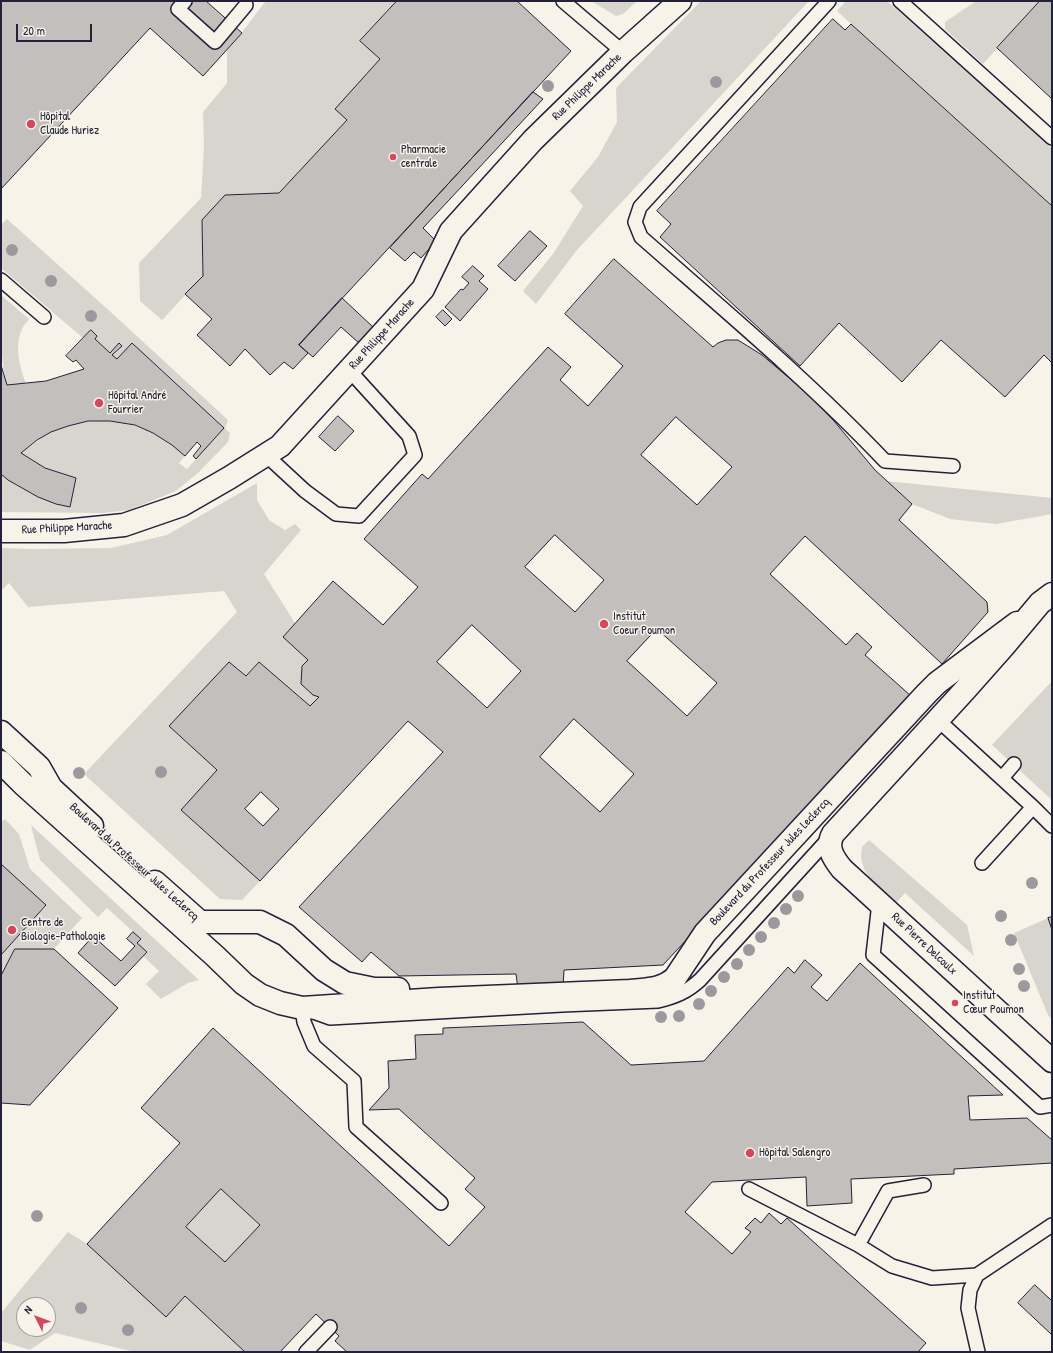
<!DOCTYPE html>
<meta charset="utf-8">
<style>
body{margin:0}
#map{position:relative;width:1053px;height:1353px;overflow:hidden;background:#f7f3e8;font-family:"Patrick Hand",sans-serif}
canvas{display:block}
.frame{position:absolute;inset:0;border:2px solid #22223b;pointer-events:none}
.north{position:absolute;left:16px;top:1297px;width:40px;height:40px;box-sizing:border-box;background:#f7f3e8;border:1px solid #a29fa3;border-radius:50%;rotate:312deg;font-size:11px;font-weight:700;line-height:16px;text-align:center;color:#22223b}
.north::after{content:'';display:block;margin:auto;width:14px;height:18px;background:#d1495b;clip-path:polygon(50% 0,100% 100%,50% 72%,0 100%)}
.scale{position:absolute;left:16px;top:24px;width:76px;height:18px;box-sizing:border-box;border:2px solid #22223b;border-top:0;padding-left:5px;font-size:12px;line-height:14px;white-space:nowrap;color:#22223b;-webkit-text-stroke:3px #f7f3e8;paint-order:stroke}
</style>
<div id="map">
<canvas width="1053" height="1353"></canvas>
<div class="frame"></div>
<div class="north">N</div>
<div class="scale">20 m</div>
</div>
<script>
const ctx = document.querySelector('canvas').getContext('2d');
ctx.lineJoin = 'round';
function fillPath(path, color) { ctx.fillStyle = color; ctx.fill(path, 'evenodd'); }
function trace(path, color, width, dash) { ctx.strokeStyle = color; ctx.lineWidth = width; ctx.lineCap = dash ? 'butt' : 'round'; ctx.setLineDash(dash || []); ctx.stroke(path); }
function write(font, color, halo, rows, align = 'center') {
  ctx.font = font + ' "Patrick Hand",sans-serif'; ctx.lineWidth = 3; ctx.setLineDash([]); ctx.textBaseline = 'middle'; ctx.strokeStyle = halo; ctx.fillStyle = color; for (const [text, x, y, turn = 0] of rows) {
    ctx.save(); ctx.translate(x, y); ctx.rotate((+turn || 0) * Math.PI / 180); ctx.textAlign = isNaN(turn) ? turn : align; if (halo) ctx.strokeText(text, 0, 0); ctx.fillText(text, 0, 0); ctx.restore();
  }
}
fillPath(new Path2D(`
 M266,1H397L360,41L380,59L336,109L347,120L279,193L202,220L203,276L162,320L140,301L139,263L201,198L204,147L203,112L227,83V50C241,35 253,17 266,1Z
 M591,1H637L623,14L616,16Z
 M701,1H809L577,250L536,304L523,291L553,254L583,206L570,191L598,157L617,122L616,88Z
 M846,1H887L1052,149V206L837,11Z
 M976,1H1040L983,64L945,29V22Z
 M7,219L114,315L228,420L225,428L230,433L228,442L199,472L176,491L129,510L103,513L1,512V474C21,490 45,501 70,507L76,478L45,468L21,453C31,446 40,438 51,432C82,417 122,417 152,433C164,439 175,447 185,456L179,463L187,469L224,428L132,344L117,359L112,355L121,346L119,344L110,353L95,339L97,336L91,331L83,338L1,268V225Z
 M1,295L29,319C27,322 23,326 22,329C14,347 20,367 26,384L7,385C0,360 1,323 1,295Z
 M886,481L1052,498V514L996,524L950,519L912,504Z
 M257,483V500L269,520L285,530L295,524L301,530L264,574L295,623L283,637L308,660L302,666L301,684L313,695L319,697L310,706L259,662L246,676L229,662L169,726L217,770L181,810L260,881L242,900L220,899L84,774L237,612L224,591L28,607L9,583L1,591V548L31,549L111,548L167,535Z
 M1052,681V800L992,745Z
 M5,819L19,834L30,869L82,918L54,949H15L1,976V955L46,906L1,864V822Z
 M31,825L199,980L188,983L161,999L146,984L159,971L143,956L147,952L137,943L141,939L107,908L98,917L40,860Z
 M869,840L967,925L974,956L905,893L896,903L870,879L864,869L861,858L862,847Z
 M1048,918L1052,930V1019L1048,1015L1014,933Z
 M221,1189L260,1225L225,1262L186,1227Z
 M68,1232L87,1244L166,1316L185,1296L245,1352H131V1351L55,1333L30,1350L1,1341V1313ZM24,1305H48V1329H24Z`), '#d8d5cf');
const building = new Path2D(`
 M1,1H206L242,33L203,76L150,28L1,189Z
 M397,1H517L571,51L299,345L308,353L293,369L284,362L270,375L245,349L230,366L197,335L212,319L185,294L203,276L202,220L225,195L279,193L347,120L335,109L380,59L360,41Z
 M1040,1H1052V99L997,48Z
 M833,19L845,30L851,24L1052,206V363L1044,355L1005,397L941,340L902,382L839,323L800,366L660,237L671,224L657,211Z
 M533,92L543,99L423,228L436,241L421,258L414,252L405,261L390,248Z
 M530,231L547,246L515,281L498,266Z
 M614,259L713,347L718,343L726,340H738L762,355L808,394L834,421L875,470L912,504L899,520L987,602L988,612L942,664L805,536L770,574L846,645L857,633L872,647L865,655L911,696L741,881L663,965L564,970L563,987L518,989L516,974L399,976L371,952L362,962L299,907L443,752L408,721L260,881L181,810L217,770L169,726L229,662L246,676L259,662L310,706L319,697L313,695L301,684L302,666L308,660L283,637L333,581L383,625L418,587L364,539L422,474L428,479L548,347L571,367L560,380L588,406L623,366L565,314ZM676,417L732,467L697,505L641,455ZM555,535L604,580L575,612L525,567ZM472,625L521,671L487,708L437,662ZM657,629L717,683L687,716L627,661ZM574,719L634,774L600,812L540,757ZM261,792L279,809L263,826L245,809Z
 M473,266L484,276L479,281L488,289L460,321L445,307L461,289L463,290L469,283L462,277Z
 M342,298L373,327L359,343L341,327L313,357L299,345Z
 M443,310L452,319L445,326L436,317Z
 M91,330L97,336L95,339L110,353L119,343L122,346L112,355L117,359L132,343L224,428L196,459L193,456L201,446L197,442L185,456L172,445L153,433L135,425L110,421H88L68,426L51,432L37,440L21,453L45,468L76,478L70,507L56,504L38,497L8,480L1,474V365L7,385L46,381L84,369L76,360L73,362L66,356Z
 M338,416L354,431L335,451L319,437Z
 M1,864L46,905L1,955Z
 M1052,917V930L1048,918Z
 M133,932L141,939L137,943L147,952L115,986L78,953L93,936L121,961L135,946L127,939Z
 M15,949H54L118,1008L30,1105L1,1103V976Z
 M805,960L822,975L811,987L827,1001L860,963L1003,1095L968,1096L970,1120L1027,1118L1052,1140V1163L954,1169V1174L851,1179L852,1203L807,1206L806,1177L712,1182L685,1212L732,1254L751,1232L745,1228L755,1218L761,1223L769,1213L781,1224L787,1218L926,1343L918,1352H347L335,1341L339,1336L316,1314L280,1352H245L185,1296L166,1317L87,1244L180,1143L141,1108L213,1028L449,1246L485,1207L465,1189L475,1178L399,1109L369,1110L389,1088L388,1061L416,1059L415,1035L443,1034V1028L583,1022L631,1065L704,1061L788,967L794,973ZM221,1189L260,1225L225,1262L186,1227Z
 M1035,1285L1052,1301V1335L1018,1303Z`);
fillPath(building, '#c2bfbd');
trace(building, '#22223b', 1);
const service = new Path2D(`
 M185,1L178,9L215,42L246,5
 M563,1L623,52
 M829,1L640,207L635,222L641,237C724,310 809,381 885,461L953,466
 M900,1L1052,138
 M1,280L44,317
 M266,455L305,491L336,514L359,516L415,455L409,436L349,370
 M938,720L1033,807
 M1002,778L1014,764
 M982,863L1033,807L1052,826
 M879,903L873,955L1040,1107L1052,1105
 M749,1189L858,1245L892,1266L932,1278L977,1275
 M441,1203L356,1127L354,1081L314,1046L304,1022L302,1008L330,1018L562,1005L658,1001C675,997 687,992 700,980L831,836
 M858,1245L888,1191L924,1185
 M306,1352L330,1327
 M978,1352L968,1308L970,1290L977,1275L1052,1225`);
const minor = new Path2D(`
 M1,531H64L124,525L182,505L229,478L280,446L423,289L451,231L533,140L623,52L680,1
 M1,732L39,767L51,788L92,826
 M1,762L23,784L215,956L244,984L260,995L280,1003L302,1008L439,999L630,991C646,989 662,990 675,978L705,933L927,693L937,683L1017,623
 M155,882L200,922H260L286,935L324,970L345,983L374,989H398`);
const tertiary = new Path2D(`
 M1052,594L1040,603L1004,646L965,690L833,834C826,847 833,858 842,869L1052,1061`);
trace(service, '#22223b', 16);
trace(minor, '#22223b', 25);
trace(tertiary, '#22223b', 25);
trace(service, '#f7f3e8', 13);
trace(minor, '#f7f3e8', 22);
trace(tertiary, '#f7f3e8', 22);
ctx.fillStyle = '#9b999d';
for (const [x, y] of [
 [716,82],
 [548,86],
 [12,250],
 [51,281],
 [91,316],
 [161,772],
 [79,773],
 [1032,883],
 [798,896],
 [786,909],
 [1001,916],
 [774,923],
 [761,937],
 [1011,940],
 [749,950],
 [737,964],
 [1019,969],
 [724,977],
 [1024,986],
 [711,991],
 [699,1004],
 [679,1016],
 [661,1017],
 [37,1216],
 [81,1308],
 [128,1330]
]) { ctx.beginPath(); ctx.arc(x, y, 6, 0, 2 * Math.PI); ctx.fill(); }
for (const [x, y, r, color] of [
 [31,124,5,"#d1495b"],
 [393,157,4,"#d1495b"],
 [99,403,5,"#d1495b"],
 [604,624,5,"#d1495b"],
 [12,930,5,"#d1495b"],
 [955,1003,4,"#d1495b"],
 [750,1153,5,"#d1495b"]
]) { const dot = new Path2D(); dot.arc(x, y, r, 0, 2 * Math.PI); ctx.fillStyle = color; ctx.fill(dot); trace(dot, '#f7f3e8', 1.5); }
write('12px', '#22223b', '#f7f3e8', [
 ["Rue Philippe Marache",587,87,-44],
 ["Rue Philippe Marache",382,334,-48],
 ["Rue Philippe Marache",67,528,-3],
 ["Boulevard du Professeur Jules Leclercq",134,862,42],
 ["Boulevard du Professeur Jules Leclercq",770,862,-47],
 ["Rue Pierre Delcoulx",924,944,43]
]);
write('12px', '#22223b', '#f7f3e8', [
 ["Hôpital",40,117],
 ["Claude Huriez",40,131],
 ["Pharmacie",401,150],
 ["centrale",401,164],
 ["Hôpital André",108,396],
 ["Fourrier",108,410],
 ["Institut",613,617],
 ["Coeur Poumon",613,631],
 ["Centre de",21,923],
 ["Biologie-Pathologie",21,937],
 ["Institut",963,996],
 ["Cœur Poumon",963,1010],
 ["Hôpital Salengro",759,1153]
], 'left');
</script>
